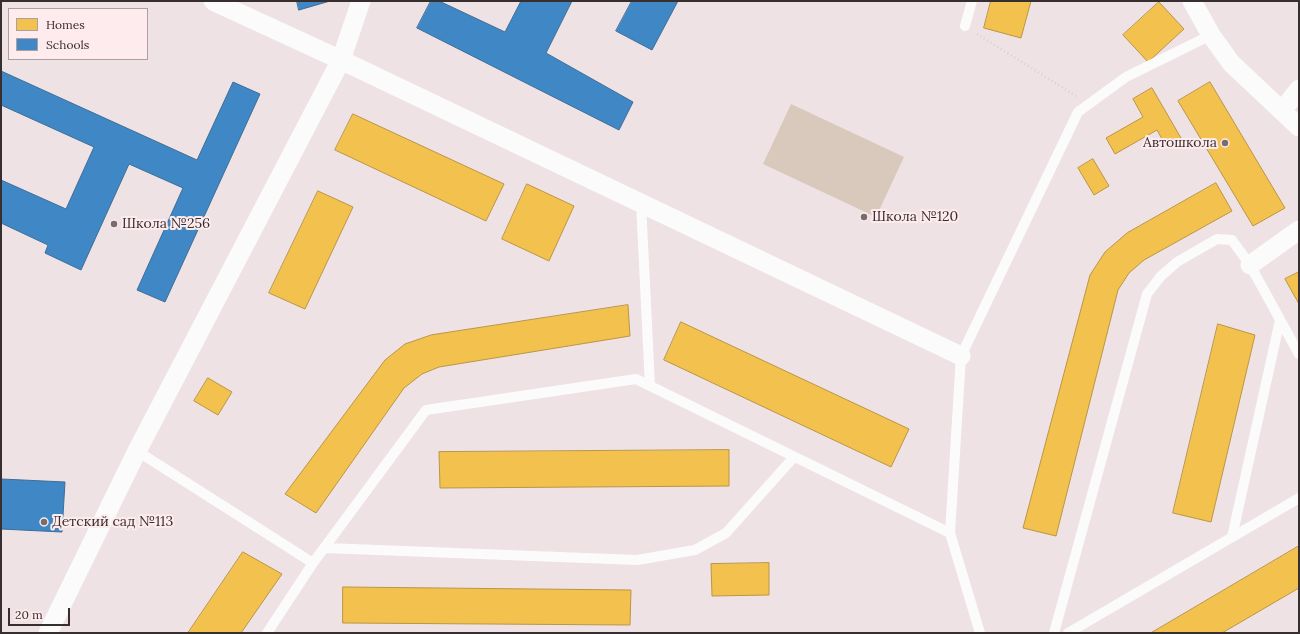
<!DOCTYPE html>
<meta charset="utf-8">
<style>
body{margin:0}
#map{position:relative;width:1300px;height:634px;overflow:hidden;background:#eee2e4;font-family:Lora,serif}
canvas{display:block}
.frame{position:absolute;inset:0;border:2px solid #372e2f;pointer-events:none}
.legend{position:absolute;left:8px;top:8px;width:140px;height:52px;box-sizing:border-box;background:#feebed;border:1px solid #ae9fa1;margin:0;padding:5px 7px;list-style:none;font-size:12px;color:#372e2f}
.legend li{display:flex;align-items:center;gap:8px;height:20px}
.legend b{width:20px;border:1px solid #ae9fa1}
.scale{position:absolute;left:8px;top:608px;width:62px;height:18px;box-sizing:border-box;border:2px solid #372e2f;border-top:0;padding-left:5px;font-size:12px;line-height:14px;white-space:nowrap;color:#372e2f;-webkit-text-stroke:3px #feebed;paint-order:stroke}
</style>
<div id="map">
<canvas width="1300" height="634"></canvas>
<div class="frame"></div>
<ul class="legend">
<li><b style="height:11px;background:#f2c14e"></b>Homes</li>
<li><b style="height:11px;background:#3f88c5"></b>Schools</li>
</ul>
<div class="scale">20 m</div>
</div>
<script>
const ctx = document.querySelector('canvas').getContext('2d');
ctx.lineJoin = 'round';
function fillPath(path, color) { ctx.fillStyle = color; ctx.fill(path, 'evenodd'); }
function trace(path, color, width, dash) { ctx.strokeStyle = color; ctx.lineWidth = width; ctx.lineCap = dash ? 'butt' : 'round'; ctx.setLineDash(dash || []); ctx.stroke(path); }
function write(font, color, halo, rows, align = 'center') {
  ctx.font = font + ' Lora,serif'; ctx.lineWidth = 4; ctx.setLineDash([]); ctx.textBaseline = 'middle'; ctx.strokeStyle = halo; ctx.fillStyle = color; for (const [text, x, y, turn = 0] of rows) {
    ctx.save(); ctx.translate(x, y); ctx.rotate((+turn || 0) * Math.PI / 180); ctx.textAlign = isNaN(turn) ? turn : align; if (halo) ctx.strokeText(text, 0, 0); ctx.fillText(text, 0, 0); ctx.restore();
  }
}
fillPath(new Path2D(`
 M791,104L904,157L876,217L763,164Z`), '#d9c8bc');
const homes = new Path2D(`
 M991,1H1031L1021,38L984,28Z
 M1159,2L1184,29L1148,62L1123,35Z
 M1210,82L1285,208L1253,226L1178,101Z
 M1152,88L1181,138L1166,146L1157,130L1115,154L1106,138L1143,117L1133,99Z
 M353,114L504,184L486,221L335,150Z
 M1093,159L1109,186L1094,195L1078,168Z
 M1216,183L1232,211L1144,260L1129,273L1118,290L1056,536L1023,528L1090,275L1105,252L1127,233Z
 M527,184L574,206L549,261L502,239Z
 M318,191L353,207L305,309L269,293Z
 M1299,272V304L1285,279Z
 M628,305L630,336L439,367L422,374L404,388L316,513L285,494L385,360L405,344L431,335Z
 M681,322L909,429L891,467L664,360Z
 M1218,324L1255,335L1211,522L1173,513Z
 M208,378L232,392L218,415L194,401Z
 M729,450V486L440,488L439,452Z
 M1299,546V588L1222,633H1151Z
 M243,552L282,574L241,633H188Z
 M769,563V595L712,596L711,564Z
 M343,587L631,590L630,625L343,623Z`);
fillPath(homes, '#f2c14e');
trace(homes, '#ba9545', 1);
const schools = new Path2D(`
 M297,1H330L299,10Z
 M431,1H439L505,32L521,1H572L546,53L633,102L619,130L417,28Z
 M632,1H678L652,50L616,31Z
 M1,71L197,160L233,82L260,94L165,302L137,290L183,188L129,164L81,270L45,253L48,245L1,223V180L66,209L94,147L1,105Z
 M1,479L65,482L62,532L1,529Z`);
fillPath(schools, '#3f88c5');
trace(schools, '#3d6d98', 1);
trace(new Path2D(`
 M977,34L1076,96`), '#d5d2d2', 2.5, [1, 3]);
trace(new Path2D(`
 M965,26L972,1
 M641,203L650,386
 M137,451L313,563
 M950,533L961,356L1078,112L1126,77L1211,35
 M1232,537L1280,320
 M325,548L637,560L695,550L726,533L794,457
 M267,633L313,563L426,410L636,379L950,533L980,633
 M1054,633L1147,294L1161,276L1177,262L1217,239L1232,240L1250,265L1299,354
 M1068,633L1299,498`), '#fcfbfb', 10);
trace(new Path2D(`
 M213,1L341,60L961,356
 M1192,1L1211,35L1231,63L1282,111
 M1299,89L1282,111L1299,127
 M1250,265L1299,230
 M48,633L137,451L341,60L361,1`), '#fcfbfb', 19);
for (const [x, y, r, color] of [
 [1225,143,4,"#776d6e"],
 [864,217,4,"#776d6e"],
 [114,224,4,"#776d6e"],
 [44,522,4,"#776d6e"]
]) { const dot = new Path2D(); dot.arc(x, y, r, 0, 2 * Math.PI); ctx.fillStyle = color; ctx.fill(dot); trace(dot, '#feebed', 1.5); }
write('14px', '#372e2f', '#feebed', [
 ["Автошкола",1217,143,"right"],
 ["Школа №120",872,217],
 ["Школа №256",122,224],
 ["Детский сад №113",52,522]
], 'left');
</script>
